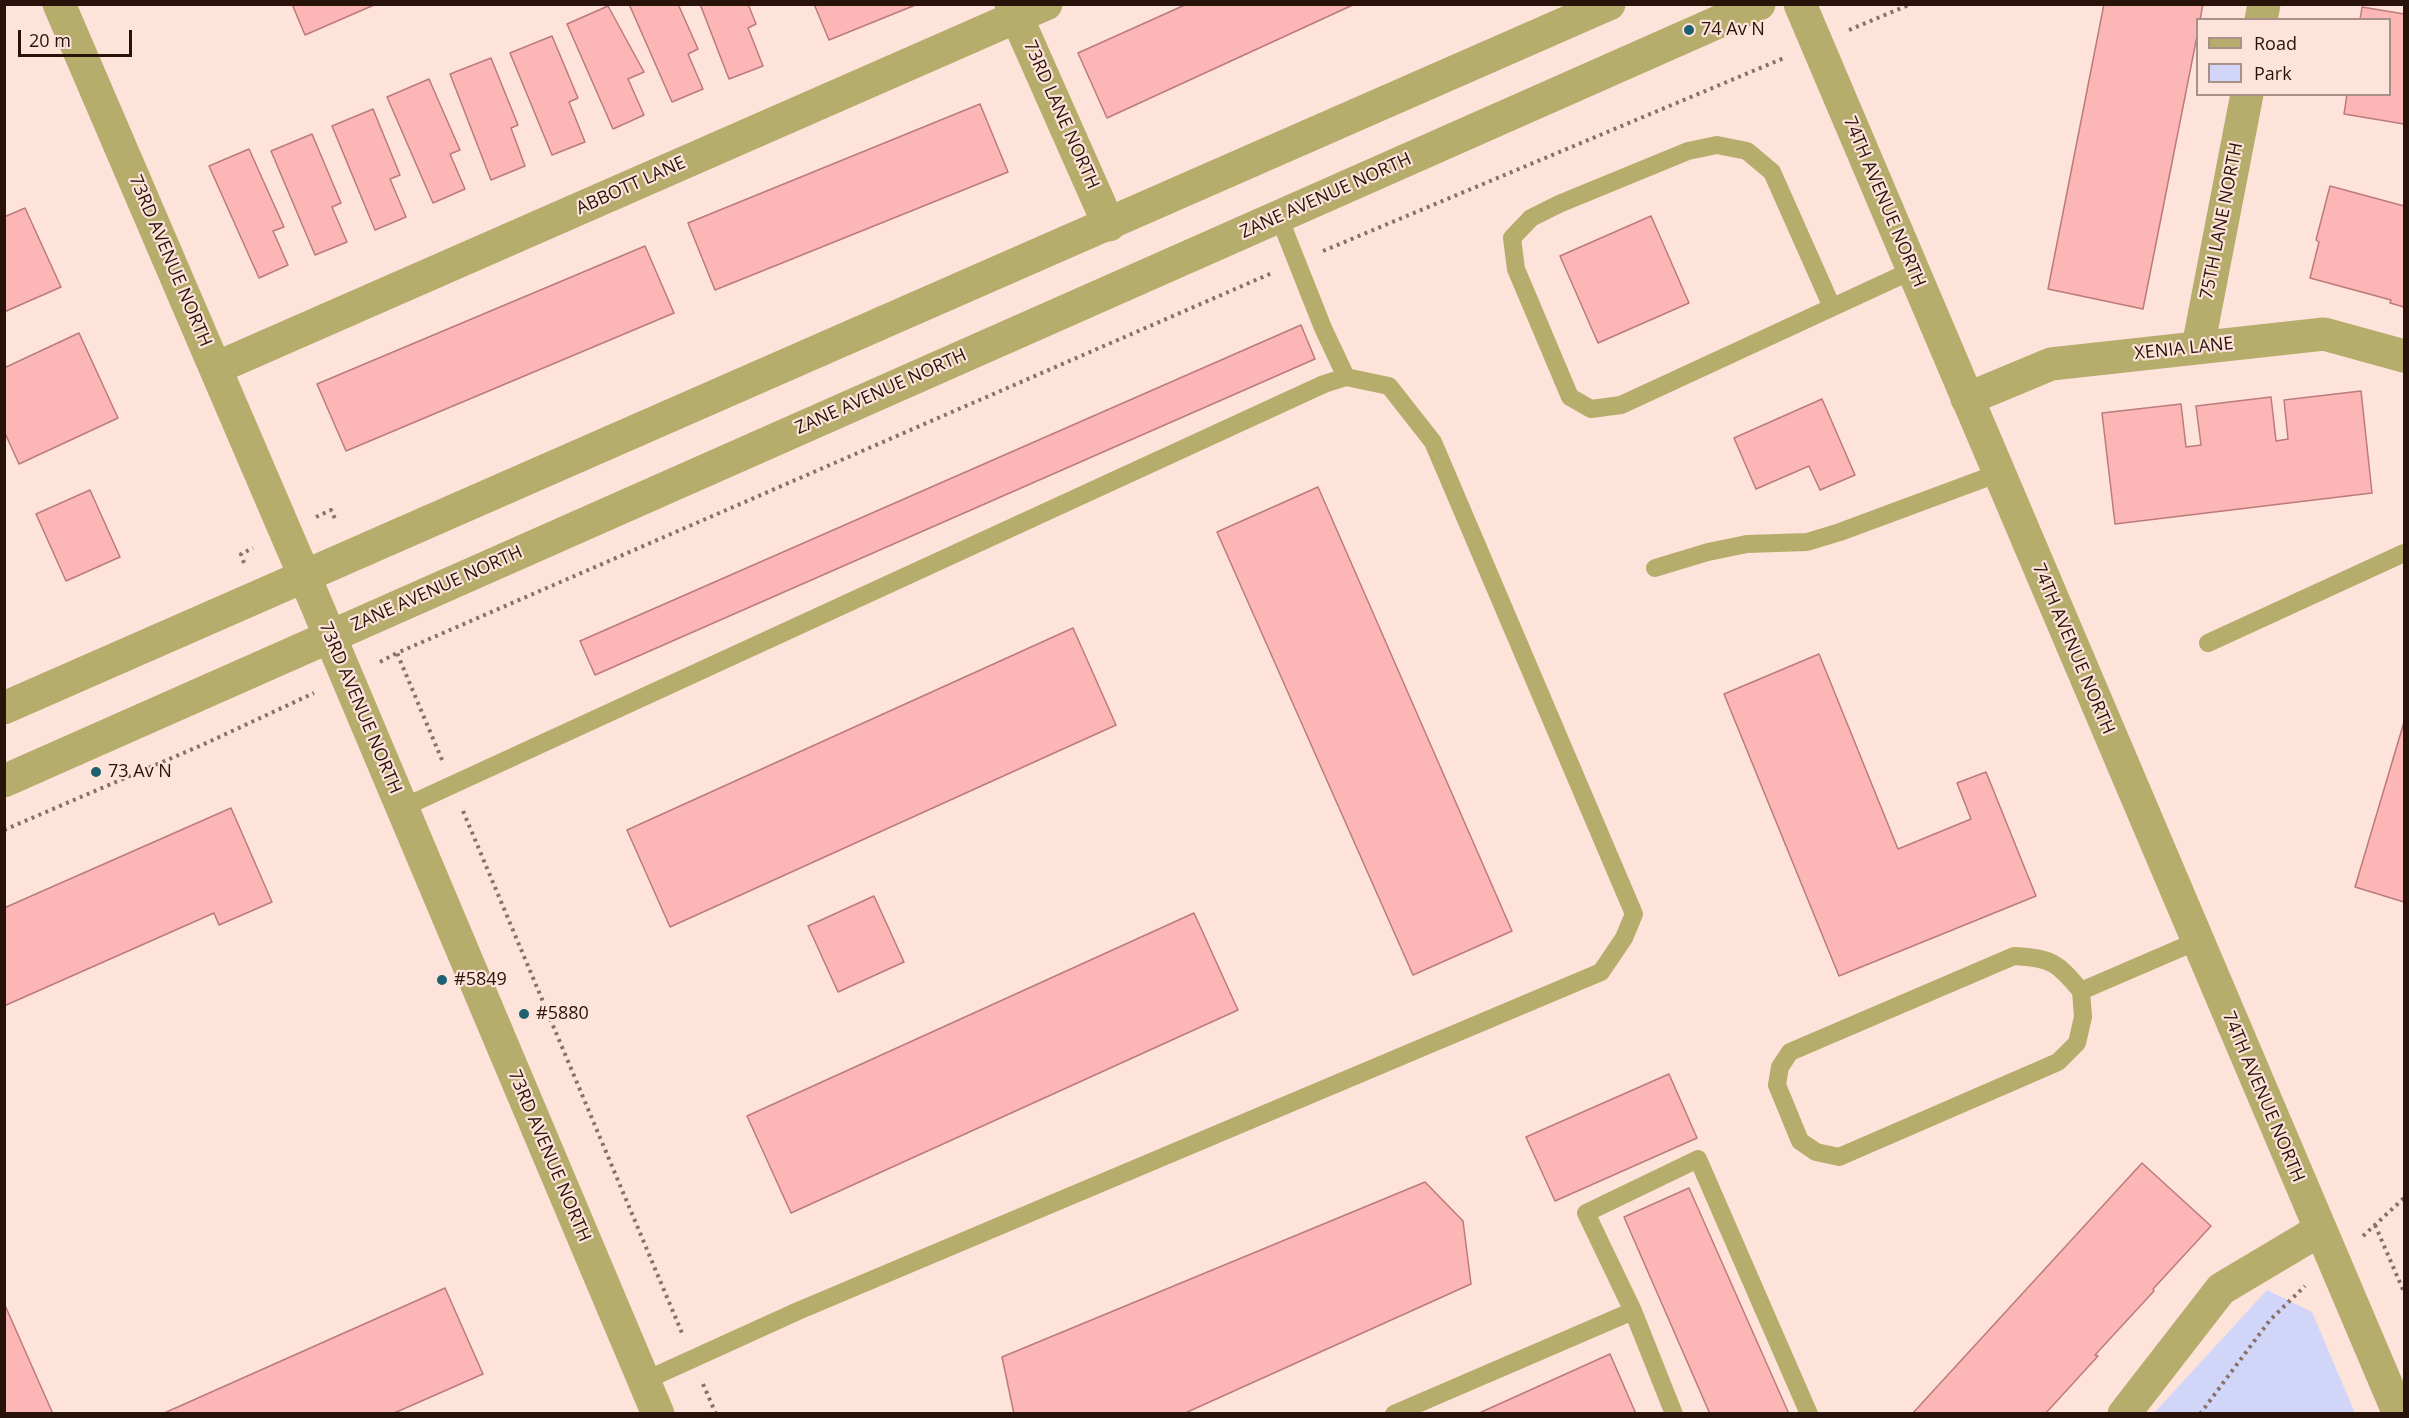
<!DOCTYPE html>
<style>
body{margin:0}
#map{position:relative;width:2409px;height:1418px;overflow:hidden;background:#fee3da;font-family:"Open Sans",sans-serif}
canvas{display:block}
.frame{position:absolute;inset:0;border:6px solid #28120a;pointer-events:none}
.legend{position:absolute;left:2196px;top:18px;width:195px;height:78px;box-sizing:border-box;background:#fee3da;border:2px solid #a88f87;margin:0;padding:8px 10px;list-style:none;font-size:18px;color:#28120a}
.legend li{display:flex;align-items:center;gap:12px;height:30px}
.legend b{width:30px;border:2px solid #a88f87}
.scale{position:absolute;left:18px;top:30px;width:114px;height:27px;box-sizing:border-box;border:3px solid #28120a;border-top:0;padding-left:8px;font-size:18px;line-height:21px;white-space:nowrap;color:#28120a;-webkit-text-stroke:4px #fee3da;paint-order:stroke}
</style>
<div id="map">
<canvas width="2409" height="1418"></canvas>
<div class="frame"></div>
<ul class="legend">
<li><b style="height:8px;background:#b6ac6c"></b>Road</li>
<li><b style="height:16px;background:#d1d6f9"></b>Park</li>
</ul>
<div class="scale">20 m</div>
</div>
<script>
const ctx = document.querySelector('canvas').getContext('2d');
ctx.lineJoin = 'round';
function fillPath(path, color) { ctx.fillStyle = color; ctx.fill(path, 'evenodd'); }
function trace(path, color, width, dash) { ctx.strokeStyle = color; ctx.lineWidth = width; ctx.lineCap = dash ? 'butt' : 'round'; ctx.setLineDash(dash || []); ctx.stroke(path); }
function write(font, color, halo, rows, align = 'center') {
  ctx.font = font + ' "Open Sans",sans-serif'; ctx.lineWidth = 4.5; ctx.setLineDash([]); ctx.textBaseline = 'middle'; ctx.strokeStyle = halo; ctx.fillStyle = color; for (const [text, x, y, turn = 0] of rows) {
    ctx.save(); ctx.translate(x, y); ctx.rotate((+turn || 0) * Math.PI / 180); ctx.textAlign = isNaN(turn) ? turn : align; if (halo) ctx.strokeText(text, 0, 0); ctx.fillText(text, 0, 0); ctx.restore();
  }
}
fillPath(new Path2D(`
 M2267,1290L2312,1312L2355,1413H2154Z`), '#d1d6f9');
const building = new Path2D(`
 M292,4H374V5L305,35Z
 M629,4H678L698,49L688,54L703,89L672,102Z
 M700,4H748L756,24L748,28L763,66L729,79Z
 M814,4H918L829,40Z
 M1187,4H1355L1107,118L1078,53Z
 M2104,4H2203L2200,20H2198V31L2143,309L2048,289Z
 M608,6L644,72L628,79L644,115L613,129L567,24Z
 M2362,7L2404,14V124L2344,114L2347,94H2390V20H2360Z
 M552,36L578,98L569,102L585,142L552,155L510,53Z
 M491,58L518,125L511,128L525,166L491,180L450,74Z
 M429,79L460,150L450,154L465,189L433,203L387,97Z
 M980,104L1008,172L715,290L688,223Z
 M373,109L400,175L390,179L406,217L375,230L332,126Z
 M312,134L341,203L332,207L347,242L315,255L271,151Z
 M249,149L284,227L273,231L288,265L259,278L209,166Z
 M2330,186L2404,206V307L2390,303L2391,300L2310,278L2319,242L2316,240Z
 M25,208L61,287L4,312V217Z
 M1651,216L1689,303L1598,343L1560,256Z
 M645,246L674,313L346,451L317,384Z
 M1301,325L1315,359L595,675L580,641Z
 M79,333L118,418L19,464L4,431V368Z
 M2361,391L2372,493L2115,524L2102,413L2181,404L2186,447L2201,445L2196,406L2271,397L2276,441L2288,439L2284,400Z
 M1822,399L1855,475L1820,490L1809,466L1756,489L1734,438Z
 M1318,487L1512,931L1413,975L1217,532Z
 M90,490L120,557L66,581L36,514Z
 M1073,628L1116,725L670,927L627,830Z
 M1819,654L1898,849L1971,819L1957,783L1986,772L2036,896L1839,976L1724,694Z
 M2404,722V902L2355,887Z
 M231,808L272,902L219,925L214,913L4,1006V908Z
 M874,896L904,962L838,992L808,926Z
 M1194,913L1238,1010L791,1213L747,1116Z
 M1669,1074L1697,1138L1555,1201L1526,1137Z
 M2142,1163L2211,1226L2153,1289L2154,1291L2095,1355L2098,1356L2045,1414H1912Z
 M1425,1182L1463,1221L1471,1284L1183,1414H1014L1002,1357Z
 M1689,1188L1789,1414H1710L1624,1217Z
 M445,1288L483,1374L392,1414H162Z
 M4,1303L53,1414H4Z
 M1610,1354L1636,1414H1477Z`);
fillPath(building, '#fbb6b5');
trace(building, '#bb7b7b', 1.5);
trace(new Path2D(`
 M1849,30L1911,4
 M1323,251L1784,58
 M316,517L331,510L336,521
 M244,563L241,554L253,548
 M380,662L397,653
 M442,760L397,653L1272,273
 M463,811L682,1333
 M4,830L202,745L314,693
 M2375,1225L2404,1292
 M2363,1236L2404,1198
 M703,1384L716,1414
 M2200,1414L2270,1320L2305,1286`), '#897068', 4, [3, 4.5]);
trace(new Path2D(`
 M1279,217L1323,328L1346,377
 M1832,307L1772,172L1747,151L1717,145L1688,151L1559,204L1531,218L1512,238L1516,269L1570,397L1591,409L1621,405L1913,270
 M1655,568L1708,552L1747,544L1807,542L1840,532L1999,473
 M2208,643L2404,553
 M402,808L1324,384L1346,377L1389,386L1433,442L1634,914L1624,938L1601,972L798,1311L644,1381
 M2081,991C2058,963 2052,958 2014,956L1790,1052L1780,1067L1777,1085L1800,1141L1816,1152L1839,1157L2058,1062L2077,1043L2083,1017L2081,991L2197,941
 M1633,1311L1586,1213L1698,1159L1809,1414
 M1394,1414L1633,1311L1674,1414`), '#b6ac6c', 18);
trace(new Path2D(`
 M59,4L304,575
 M1011,4L1109,225
 M2261,20L2264,4
 M2198,347L2247,94
 M216,368L1046,4
 M1967,399L2051,364L2324,334L2404,356
 M2124,1414L2221,1289L2320,1230`), '#b6ac6c', 33);
trace(new Path2D(`
 M1800,4L2399,1414
 M304,575L658,1414
 M4,708C538,470 1075,240 1609,4
 M4,781L1759,4`), '#b6ac6c', 33);
for (const [x, y, r, color] of [
 [1689,30,6,"#1c6072"],
 [96,772,6,"#1c6072"],
 [442,980,6,"#1c6072"],
 [524,1014,6,"#1c6072"]
]) { const dot = new Path2D(); dot.arc(x, y, r, 0, 2 * Math.PI); ctx.fillStyle = color; ctx.fill(dot); trace(dot, '#fee3da', 2); }
write('18px', '#28120a', '#fee3da', [
 ["74 Av N",1701,30],
 ["73 Av N",108,772],
 ["#5849",454,980],
 ["#5880",536,1014]
], 'left');
write('18px', '#28120a', '#fee3da', [
 ["73RD LANE NORTH",1061,115,66],
 ["ABBOTT LANE",631,186,-24],
 ["ZANE AVENUE NORTH",1326,196,-24],
 ["74TH AVENUE NORTH",1884,202,67],
 ["75TH LANE NORTH",2222,221,-79],
 ["73RD AVENUE NORTH",170,261,67],
 ["XENIA LANE",2184,349,-6],
 ["ZANE AVENUE NORTH",881,392,-24],
 ["ZANE AVENUE NORTH",437,589,-24],
 ["74TH AVENUE NORTH",2073,649,67],
 ["73RD AVENUE NORTH",360,708,67],
 ["74TH AVENUE NORTH",2263,1097,67],
 ["73RD AVENUE NORTH",549,1156,67]
]);
</script>
